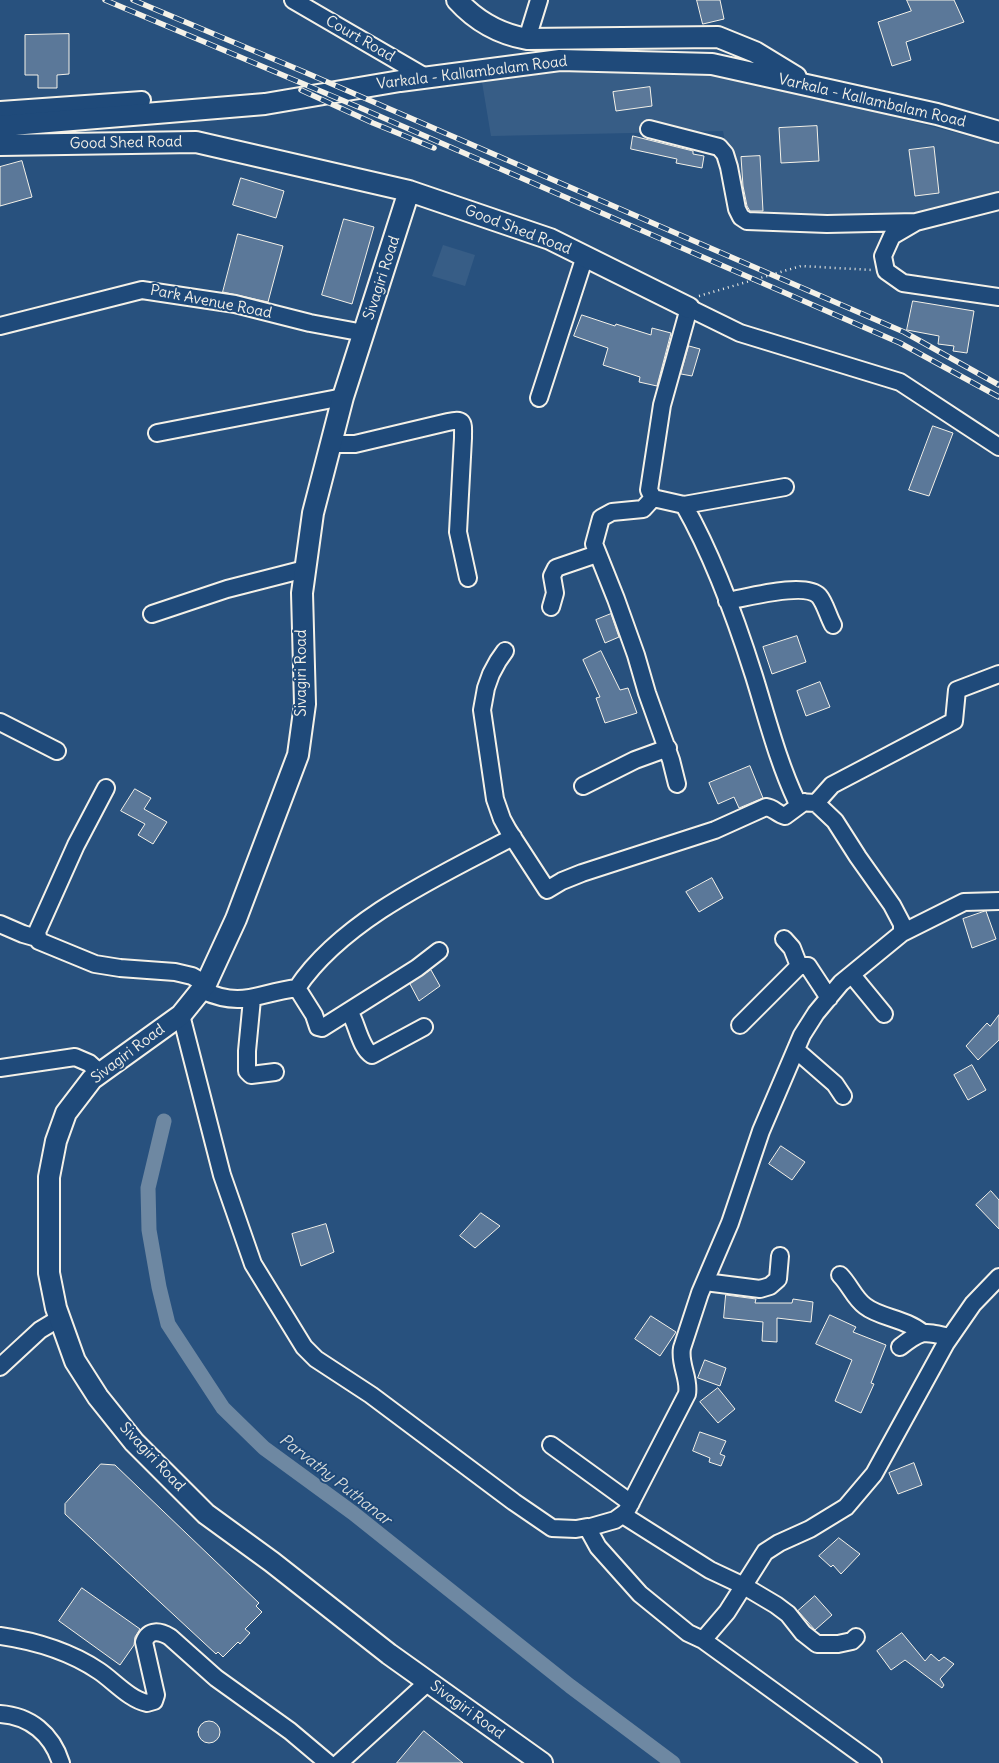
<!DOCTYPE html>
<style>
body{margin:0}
canvas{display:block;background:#28517e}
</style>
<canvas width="999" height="1763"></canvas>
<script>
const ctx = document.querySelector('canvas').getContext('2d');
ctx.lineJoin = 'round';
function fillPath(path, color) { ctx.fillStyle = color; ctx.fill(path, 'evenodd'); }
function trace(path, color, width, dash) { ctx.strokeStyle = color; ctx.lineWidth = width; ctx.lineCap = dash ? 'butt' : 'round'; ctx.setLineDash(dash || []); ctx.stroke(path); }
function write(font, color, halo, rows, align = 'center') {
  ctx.font = font + ' Delius,sans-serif'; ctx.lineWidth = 4; ctx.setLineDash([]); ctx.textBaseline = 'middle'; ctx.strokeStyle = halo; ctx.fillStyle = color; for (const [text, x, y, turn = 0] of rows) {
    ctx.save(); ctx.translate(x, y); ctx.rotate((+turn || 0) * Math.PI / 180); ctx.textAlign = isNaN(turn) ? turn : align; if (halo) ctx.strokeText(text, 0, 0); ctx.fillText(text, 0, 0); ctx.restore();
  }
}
fillPath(new Path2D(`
 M711,69L999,144V196L888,221L741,219L723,131L491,136L482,82L576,70Z
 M443,245L475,255L465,286L432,276Z`), '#375d86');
trace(new Path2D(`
 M164,1121L148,1188L149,1230L159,1287L168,1324L223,1408L264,1448L353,1513L570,1686L673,1763`), '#6e88a2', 15);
const building = new Path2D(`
 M697,0H720L724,19L703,24Z
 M907,0H954L964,22L906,42L911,60L892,66L878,22L911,11Z
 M69,34V74L57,75V88H38V75H25V35Z
 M650,87L652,106L616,111L613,92Z
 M817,126L819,161L781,163L779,128Z
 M633,136L693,151V154L704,156L702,168L676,163L677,159L631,149Z
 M934,147L939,193L915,196L909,150Z
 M760,156L763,211H750L747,206L743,186L741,157Z
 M22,161L32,197L0,206V167Z
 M241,178L284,191L276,218L233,205Z
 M344,219L374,227L352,304L322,295Z
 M238,234L283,246L268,302L223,292Z
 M913,301L974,311L967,353L953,351L954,346L938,344L939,336L907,330Z
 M582,315L615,326L616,324L651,335L652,328L671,333L657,386L639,382L640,377L603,365L608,348L574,336Z
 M689,346L700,349L692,376L681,374Z
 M933,426L953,433L929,496L909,490Z
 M611,614L619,637L605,643L596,620Z
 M797,636L806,662L772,674L763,647Z
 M601,651L620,690L628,688L637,713L605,723L596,698L600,697L583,660Z
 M820,682L830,707L806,716L797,691Z
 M750,766L763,798L739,808L734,797L718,804L709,783Z
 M135,789L151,798L144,809L167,822L153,844L138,835L145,824L121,811Z
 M712,878L723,898L699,912L686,892Z
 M986,911L996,939L972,948L963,919Z
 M431,970L440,986L419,1001L410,984Z
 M999,1015V1040L978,1060L966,1046L987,1023L990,1026Z
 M972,1065L986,1090L968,1100L954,1075Z
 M781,1146L805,1162L792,1180L769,1164Z
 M991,1191L999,1200V1229L976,1205Z
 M481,1213L500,1226L475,1248L460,1236Z
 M326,1224L334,1252L301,1266L292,1234Z
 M726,1295L756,1299L755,1303H792L793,1299L813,1302L811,1322L777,1318V1342L762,1341L763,1322L724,1318Z
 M830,1315L856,1327L853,1332L886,1345L871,1383L874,1384L861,1413L835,1401L852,1360L816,1344Z
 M651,1316L676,1332L660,1356L635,1339Z
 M705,1360L726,1368L720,1386L698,1378Z
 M718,1388L735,1409L718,1423L700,1402Z
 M700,1432L726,1441L720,1454L725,1456L721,1466L709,1462L710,1458L693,1451Z
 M914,1463L922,1485L898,1494L889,1473Z
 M101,1464L115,1465L259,1603L256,1606L262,1612L245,1629L250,1633L240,1644L238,1642L223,1657L218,1652L216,1654L65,1514V1504Z
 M839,1538L860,1554L841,1574L833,1565L831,1567L819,1556Z
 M82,1588L140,1629L135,1637L134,1645L120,1665L59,1621Z
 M815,1596L832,1615L815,1630L798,1611Z
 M902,1633L925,1661L931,1654L939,1661L944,1657L954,1664L940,1679L944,1685L942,1688L905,1660L891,1670L877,1651Z
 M198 1732a11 11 0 1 1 22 0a11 11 0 1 1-22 0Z
 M424,1731L463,1763H397Z`);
fillPath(building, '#5b7899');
trace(building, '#f4f1e8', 1);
const minor = new Path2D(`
 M293,0L427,78
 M527,39L539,0
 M0,110L142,100
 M649,129L719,147L725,154L729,167L737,209L741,217L747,221L827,224L916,222
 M999,201L916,222L892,236L883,256L886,271L903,283L999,297
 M0,326L142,290L235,304L310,323L364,333
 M539,398L585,256
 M157,433L343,397
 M331,444H355L448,422C465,418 463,423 463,438L458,532L468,578
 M653,498L643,509L612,512L601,518L594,544L616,599L636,655L647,693L671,760L677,784
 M684,505L785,487
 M727,601C746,598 805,581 819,596C825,603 828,616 833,625
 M551,607L555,593L552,576L556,568L597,554
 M152,614L227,589L305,569
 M505,651L498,661L491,674L486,688L482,710L495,799L502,819L508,830L547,890L562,881L582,873L715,830L766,807C774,808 777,814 785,816L804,802
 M0,722L57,751
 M583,786L635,760L668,748
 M106,788L76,845L37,932L39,941L95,964L120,968L175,972L192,976L206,984
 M816,803L832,785L954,721L957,690L999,674
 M0,924L23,934L37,938
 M902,933L964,902L999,901
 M784,939L792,948L799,966
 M852,975L884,1014
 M297,988L314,1015L318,1027L322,1028L417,968L439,951
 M201,990C244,1009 256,993 297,988C343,919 441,875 513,837
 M252,999L247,1051V1071L251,1075L275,1072
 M349,1011C357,1023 360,1048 372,1055L424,1027
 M181,1015L222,1175L253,1264L304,1347L316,1359L371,1395L514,1502L552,1528L576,1529L587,1527L598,1547L640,1594L688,1633L703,1640L873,1763
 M740,1025L799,966H808L829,998
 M796,1050L835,1084L843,1096
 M0,1068L75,1057L89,1063L99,1072
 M840,1275C850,1285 854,1298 865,1306C880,1318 905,1318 923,1333
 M705,1282L760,1289L770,1286L778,1279L780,1256
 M900,1347C922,1330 923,1331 949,1337
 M0,1367L40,1330L60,1318
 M551,1445L631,1503
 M623,1515L710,1570L744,1586L776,1605L788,1614L803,1633L817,1644H838L852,1641L856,1637
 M587,1528L615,1520L626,1512L687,1394C690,1378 679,1365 682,1348L700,1293L730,1223L761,1131L802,1035L816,1013L841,983L902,933V924L892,905L858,857L835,821L816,803L797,802C778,762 767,718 754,676C736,619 713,556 684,505L653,498L649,490L662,405L689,308L740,333L900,382L999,447
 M0,1636C35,1641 69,1651 99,1671C114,1681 129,1699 147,1703L154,1701L156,1695L144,1642C149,1629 160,1631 170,1637L216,1678L290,1731L328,1763
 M703,1640L727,1612L765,1552L779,1543L810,1529L846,1507L874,1474L946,1343L973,1304L999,1277
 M0,1714C30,1716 52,1734 61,1763
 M339,1763L428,1682`);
const major = new Path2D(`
 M457,0C476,21 499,34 527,39L718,37L755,52L796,77
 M0,126L265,104L400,81L560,60L712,64L937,114L999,132
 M0,145L196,142L409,191L550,239L689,308
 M409,191L343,397L313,513L302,593L305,704L298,755L236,919L206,984L181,1015L92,1079L66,1113L56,1141L49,1177V1273L56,1308L75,1361L98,1397L134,1442L206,1514L272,1562L389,1654L542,1763`);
trace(minor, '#f4f1e8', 20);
trace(major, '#f4f1e8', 24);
trace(new Path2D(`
 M699,296L801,266L872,270`), '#f4f1e8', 2.5, [1, 4]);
trace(minor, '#1f4a7a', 16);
trace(major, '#1f4a7a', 20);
const rail = new Path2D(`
 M105,0L363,109L900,343L999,397
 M133,0L302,71L904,332L999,385
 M301,90L373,123L434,148`);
trace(rail, '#f4f1e8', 5.5);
trace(rail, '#1f4a7a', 4, [11]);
write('15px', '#f4f1e8', '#1f4a7a', [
 ["Court Road",360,39,30],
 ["Varkala - Kallambalam Road",472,73,-7],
 ["Varkala - Kallambalam Road",872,101,13],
 ["Good Shed Road",126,143,-1],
 ["Good Shed Road",518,230,21],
 ["Sivagiri Road",382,278,-72],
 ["Park Avenue Road",211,302,11],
 ["Sivagiri Road",302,673,-90],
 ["Sivagiri Road",128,1054,-37],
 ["Sivagiri Road",152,1457,47],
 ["Sivagiri Road",467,1710,36]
]);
write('italic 16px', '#d9dcda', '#1f4a7a', [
 ["Parvathy Puthanar",335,1480,38]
]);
</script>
